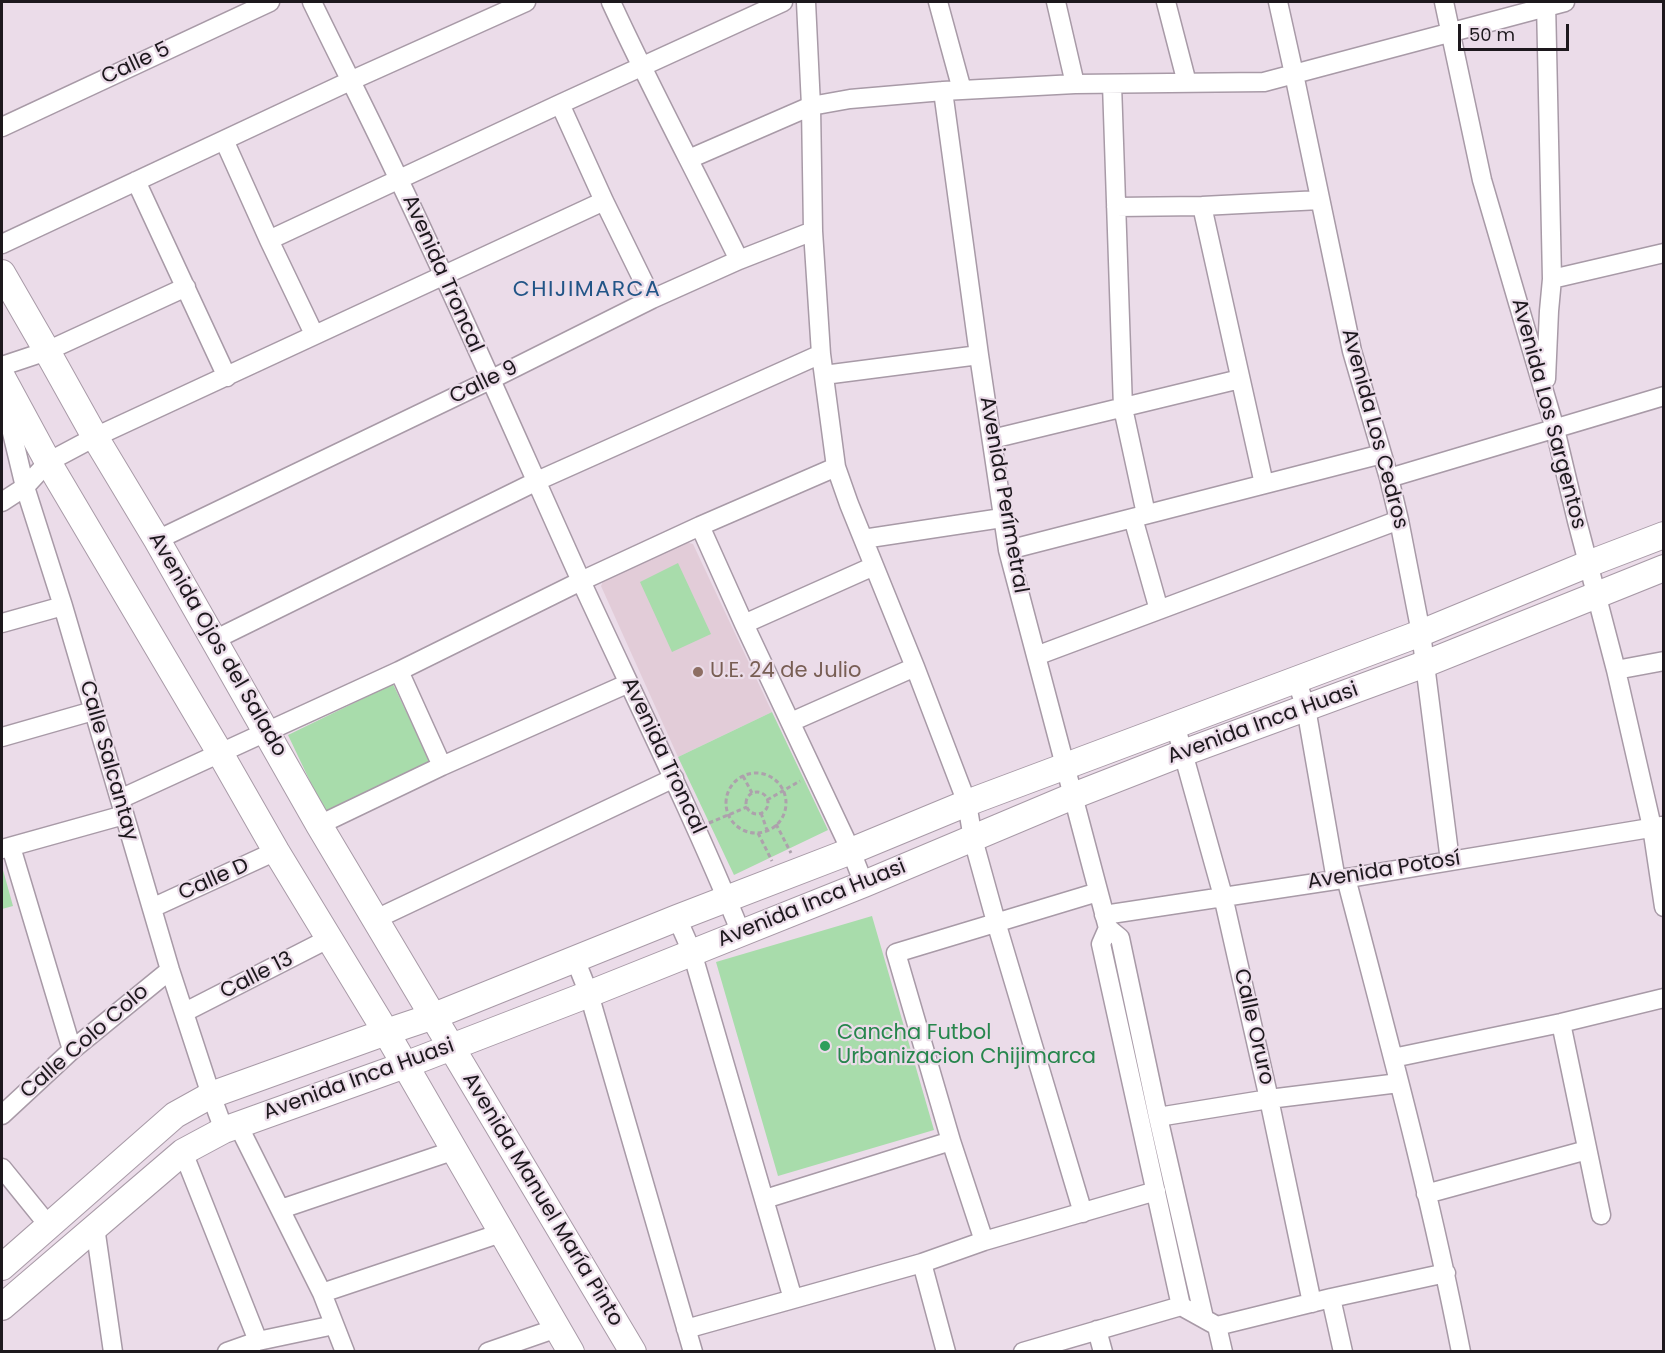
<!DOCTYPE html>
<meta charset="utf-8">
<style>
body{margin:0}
#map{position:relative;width:1665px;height:1353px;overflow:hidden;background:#ebdce9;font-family:Poppins,sans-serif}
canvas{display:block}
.frame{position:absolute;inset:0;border:3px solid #1d181d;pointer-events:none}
.scale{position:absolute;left:1458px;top:24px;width:111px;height:27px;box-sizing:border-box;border:3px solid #1d181d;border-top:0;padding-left:8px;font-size:18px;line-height:21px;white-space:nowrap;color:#1d181d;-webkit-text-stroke:4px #ebdce9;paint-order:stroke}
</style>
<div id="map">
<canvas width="1665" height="1353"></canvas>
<div class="frame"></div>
<div class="scale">50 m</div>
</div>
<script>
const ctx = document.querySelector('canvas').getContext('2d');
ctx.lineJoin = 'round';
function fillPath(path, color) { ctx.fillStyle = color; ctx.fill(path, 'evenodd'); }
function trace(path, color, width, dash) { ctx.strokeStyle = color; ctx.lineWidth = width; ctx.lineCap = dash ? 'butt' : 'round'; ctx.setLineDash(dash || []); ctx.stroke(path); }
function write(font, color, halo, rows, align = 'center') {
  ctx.font = font + ' Poppins,sans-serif'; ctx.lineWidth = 4.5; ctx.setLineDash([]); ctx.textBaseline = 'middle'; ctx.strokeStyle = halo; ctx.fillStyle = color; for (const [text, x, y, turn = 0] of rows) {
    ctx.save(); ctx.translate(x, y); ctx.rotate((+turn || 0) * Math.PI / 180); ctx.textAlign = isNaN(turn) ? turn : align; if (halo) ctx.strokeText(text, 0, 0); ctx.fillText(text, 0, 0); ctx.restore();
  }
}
fillPath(new Path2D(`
 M682,541L693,544L772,712L678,757L601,586L605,577Z`), '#e2ccd8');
fillPath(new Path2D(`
 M678,563L711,634L672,652L640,582Z
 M393,684L431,764L326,815L288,735Z
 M772,712L828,830L734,875L678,757Z
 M2,870H3L13,906L2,909Z
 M872,916L934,1130L778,1176L716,962Z`), '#a8dcab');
const street = new Path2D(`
 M312,2C341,62 372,122 400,182C463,314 521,448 581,581C635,698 692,813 741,933
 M611,2C651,89 697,174 739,260
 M806,2L811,106L813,231L821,354L836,467L849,504L915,667L967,803L973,839L996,922L1083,1213
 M938,2L962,90
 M1056,2L1075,84
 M1166,2L1187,83
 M1278,2L1294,74L1352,351L1389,478L1399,520L1421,633L1450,861
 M1444,2L1482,180L1555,429L1577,521L1616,670L1652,827L1664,907
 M1112,84L1123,408L1146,514
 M943,91L979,355L1008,550L1108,928
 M560,104L604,201L652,299
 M2,127L270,2
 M224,140L269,240L314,334
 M689,159L811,106L850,99L943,91L1075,84L1264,82L1565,2
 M136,181L227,377
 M1202,206L1264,484
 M1116,207L1202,206L1320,200
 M269,240L560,104L783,2
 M2,244L350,81L526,2
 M1552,279L1664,253
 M2,366L47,351L186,287
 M824,375L979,355
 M1546,379L1549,311L1552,279L1546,2
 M2,391L25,487L63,606L170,970L211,1095L224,1130
 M992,439L1240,379
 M1389,478L1664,396
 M2,502L25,487L48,462L95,437L604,201
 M1133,518L1159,610
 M700,526L744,624L851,851L864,884
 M863,539L1002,518
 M157,540L490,380L652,299L739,260L813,231
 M1008,550L1382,454
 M2,623L63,606
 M744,624L874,566
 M214,640L537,481L821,354
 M1036,656L1399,520
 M1616,670L1664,661
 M399,671L442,766
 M1296,679L1306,708L1336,880
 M791,722L915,667
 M1175,724L1223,896L1269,1099L1312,1303
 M2,737L93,711
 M120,799L399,671L581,581L700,526L836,467
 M319,825L442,766L629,683
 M11,847L72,1050
 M2,849L124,815
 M1346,878C1387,1035 1430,1192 1461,1352
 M152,908L276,851
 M1104,915L1336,880L1662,826
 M677,918L692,952L793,1299
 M376,919L674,778
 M1108,928L1120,938L1158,1117L1204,1318
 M1108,928L1101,944L1181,1306
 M575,959L589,994L693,1352
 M185,1012L328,939
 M1561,1023L1601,1215
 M1393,1058L1561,1023L1664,998
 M2,1115L72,1050L170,970
 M1158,1117L1269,1099L1399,1083
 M238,1125L322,1293L345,1352
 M183,1152L258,1341
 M2,1168L49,1226
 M1426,1194L1587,1150
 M765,1199L951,1141
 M281,1209L455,1150
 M95,1227L113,1352
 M984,1241L951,1141L896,953L1098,892
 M922,1263L946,1352
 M322,1293L501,1233
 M1331,1298L1343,1352
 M1217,1326L1223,1352
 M686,1329L922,1263L984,1241L1156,1191
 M1097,1330L1103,1352
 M227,1352L258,1341L334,1325
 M488,1352L557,1328
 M1023,1352L1181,1306L1217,1326L1331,1298L1446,1273`);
const secondary = new Path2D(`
 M2,273L47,351L95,437L157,540L319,825L633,1352
 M2,377L48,462L220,753L276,851L386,1032L571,1352
 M2,1267L175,1115L211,1095L386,1032L434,1016L677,918L851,851L967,803L1421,633L1588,564L1664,535
 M2,1307L183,1152L224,1130L405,1065L589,994L864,884L1073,796L1183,753L1425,664L1664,568`);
trace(street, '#a89aa7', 21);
trace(secondary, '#a89aa7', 28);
trace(new Path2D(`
 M726 803a30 30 0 1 1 60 0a30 30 0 1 1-60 0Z
 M743,776L752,793
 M746 803a11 11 0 1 1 22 0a11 11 0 1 1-22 0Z
 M767,800L800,781
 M761,813L767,830
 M709,823L747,807
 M776,824L791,853
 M758,833L772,861`), '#ada1ac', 3, [4.5, 3]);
trace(street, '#fff', 18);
trace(secondary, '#fff', 26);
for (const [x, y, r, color] of [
 [698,672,6,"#8d6e63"],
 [825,1046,6,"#2e9e5b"]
]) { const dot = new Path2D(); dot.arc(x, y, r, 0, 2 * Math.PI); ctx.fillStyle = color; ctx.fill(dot); trace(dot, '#ebdce9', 2); }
write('21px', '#1d181d', '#ebdce9', [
 ["Calle 5",136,64,-25],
 ["Avenida Troncal",442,274,66],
 ["Calle 9",484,383,-26],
 ["Avenida Los Sargentos",1548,414,75],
 ["Avenida Los Cedros",1374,429,75],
 ["Avenida Perímetral",1003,495,80],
 ["Avenida Ojos del Salado",217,645,60],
 ["Avenida Inca Huasi",1263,724,-20],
 ["Avenida Troncal",663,756,65],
 ["Calle Salcantay",108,761,74],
 ["Avenida Potosí",1384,871,-9],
 ["Calle D",214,880,-24],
 ["Avenida Inca Huasi",812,904,-22],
 ["Calle 13",257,976,-27],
 ["Calle Oruro",1253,1027,77],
 ["Calle Colo Colo",85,1042,-41],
 ["Avenida Inca Huasi",359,1080,-20],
 ["Avenida Manuel María Pinto",542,1200,59]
]);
write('21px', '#785e54', '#ebdce9', [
 ["U.E. 24 de Julio",710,672]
], 'left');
write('21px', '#27864d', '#ebdce9', [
 ["Cancha Futbol",837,1034],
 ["Urbanizacion Chijimarca",837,1058]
], 'left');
ctx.letterSpacing = '1.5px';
write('22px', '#225587', '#ebdce9', [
 ["CHIJIMARCA",587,290]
]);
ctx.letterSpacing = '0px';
</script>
